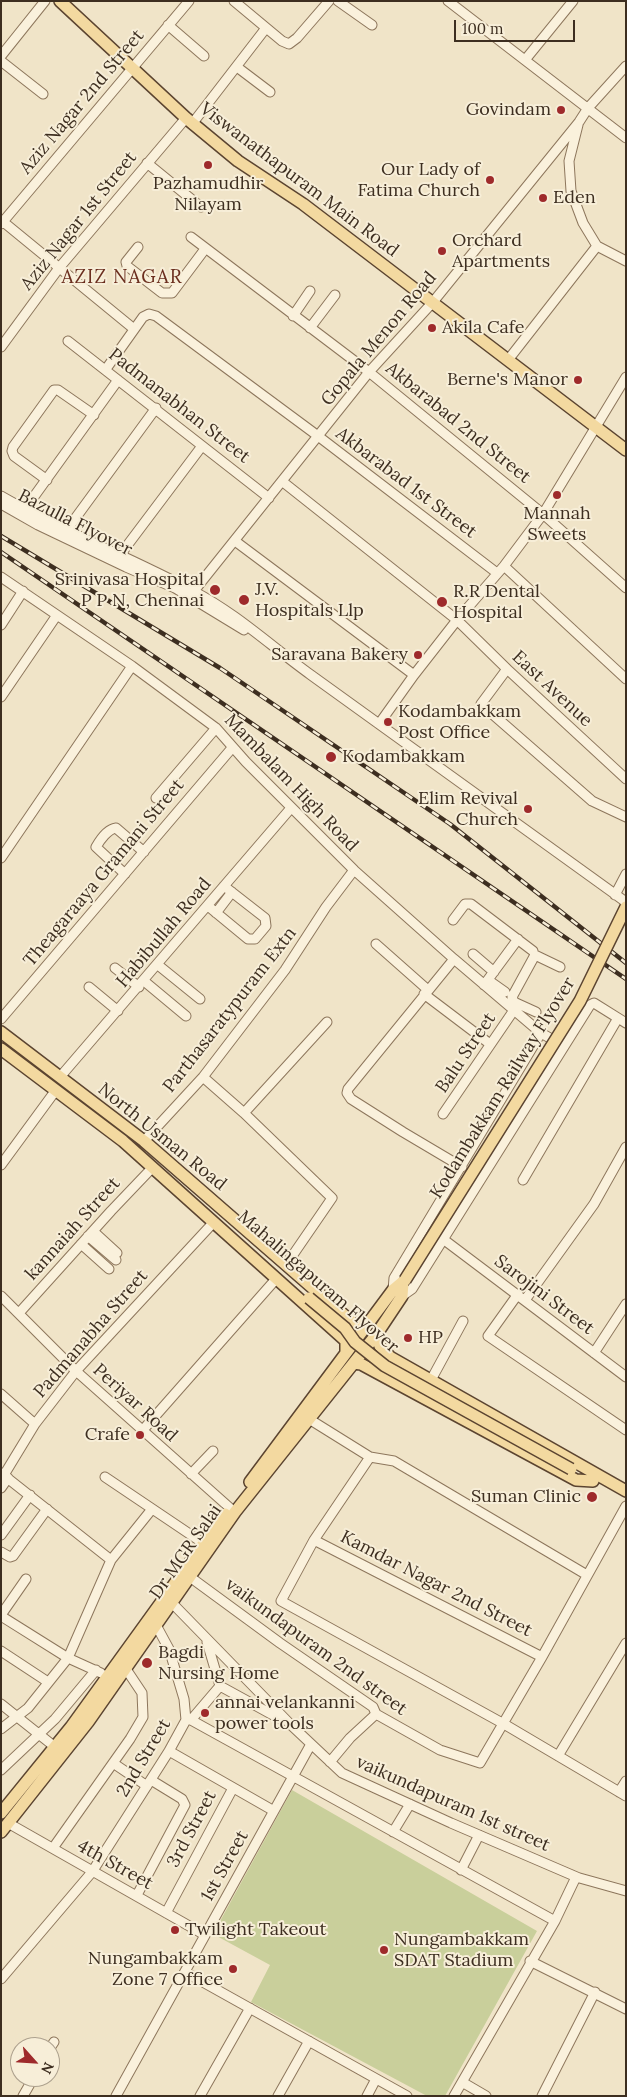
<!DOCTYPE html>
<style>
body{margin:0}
#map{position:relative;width:627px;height:2097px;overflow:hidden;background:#f0e4c8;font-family:Lora,serif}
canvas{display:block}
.frame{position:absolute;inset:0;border:2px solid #3d2e20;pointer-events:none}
.north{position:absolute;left:10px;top:2037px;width:50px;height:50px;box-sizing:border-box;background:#f7eed8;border:1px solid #ada18e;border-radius:50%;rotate:116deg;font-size:14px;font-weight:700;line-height:20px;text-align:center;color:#3d2e20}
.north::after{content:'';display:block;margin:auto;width:18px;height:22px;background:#9e2a2b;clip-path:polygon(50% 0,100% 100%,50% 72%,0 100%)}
.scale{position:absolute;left:454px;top:20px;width:121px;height:22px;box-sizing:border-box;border:2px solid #3d2e20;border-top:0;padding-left:6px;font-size:15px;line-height:18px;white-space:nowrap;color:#3d2e20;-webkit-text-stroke:4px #f7eed8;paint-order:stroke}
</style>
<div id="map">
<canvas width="627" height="2097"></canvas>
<div class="frame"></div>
<div class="north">N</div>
<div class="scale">100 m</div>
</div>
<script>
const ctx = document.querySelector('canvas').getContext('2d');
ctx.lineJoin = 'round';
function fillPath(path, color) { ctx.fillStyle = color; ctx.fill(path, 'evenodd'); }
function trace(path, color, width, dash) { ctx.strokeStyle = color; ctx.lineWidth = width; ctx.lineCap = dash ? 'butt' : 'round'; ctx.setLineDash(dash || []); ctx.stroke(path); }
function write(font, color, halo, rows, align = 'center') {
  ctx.font = font + ' Lora,serif'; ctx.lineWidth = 4; ctx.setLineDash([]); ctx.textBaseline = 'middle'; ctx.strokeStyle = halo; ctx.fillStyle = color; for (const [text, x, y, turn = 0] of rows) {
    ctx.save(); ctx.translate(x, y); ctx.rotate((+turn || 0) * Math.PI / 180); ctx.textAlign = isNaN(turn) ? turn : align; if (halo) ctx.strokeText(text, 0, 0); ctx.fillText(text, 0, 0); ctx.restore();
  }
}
fillPath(new Path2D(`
 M292,1790L537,1931L445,2096H427L251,2002L270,1965L213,1934Z`), '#c9cf9b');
const minor = new Path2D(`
 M234,1L282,41L289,44L297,38L329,1
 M338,1L372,25
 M448,1L626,138
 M168,25L204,56
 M1,56L45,1
 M525,60L573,1
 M1,61L43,94
 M237,67L270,92
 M192,124L266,28
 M578,125L569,161L571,191L583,223L597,246L626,261
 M147,163L201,207
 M1,220L134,329
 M1,224L189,1
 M191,237L369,372L543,514L626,588
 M138,247L126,262L127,266L162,293H172L205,249
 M293,316L310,291
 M310,328L335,295
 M68,341L269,498
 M1,347L59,268L186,118
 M508,360L597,246
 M106,369L143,317L149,314L156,316L318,436L497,573
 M47,480L14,456L12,451L13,447L54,390H58L94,415
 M283,482L457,620L507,669L626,779
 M1,496C63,532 130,557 193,591C236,613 272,647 311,675L626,902
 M1,504L38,525L126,567L175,588L244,630
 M25,509L118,380
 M66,531L156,408
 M235,541L414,675
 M120,555L202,446
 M504,566L626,679
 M1,577L132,666L216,728L246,762L354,870L454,959L541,1033L564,1046
 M194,591L369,372L433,302L579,122L588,108L626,66
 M1,625L23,591
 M507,669L481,704L592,801L626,817
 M1,697L57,615
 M379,724L414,675L457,620L504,566L543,514L626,377
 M156,798L216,728
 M1,858L132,666
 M125,874L96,847C100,840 108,829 116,828L144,852
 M615,895L626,874
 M208,906L248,939H255L266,926L265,918L224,886
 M216,913L232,892
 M453,920L465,904H471L533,951
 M376,944L428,990
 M473,954L494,972
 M454,959L348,1089L347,1093L351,1099L403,1132L462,1167
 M158,965L200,999
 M115,968L139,987
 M488,980L505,992
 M144,981L186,1016
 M484,985L518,939
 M89,987L118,1011
 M424,994L490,1044
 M536,1012L514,1002L512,997L535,955L560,967
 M1,1019L232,748
 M60,1077L291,808
 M203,1077L244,1113L332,1198L286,1265
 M244,1113L327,1022
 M443,1114L514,1010
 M144,1141L203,1077L285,970L326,907L354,870
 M1,1165L56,1090
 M523,1180L618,1018
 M93,1231L117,1253
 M88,1236L116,1260
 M443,1239L626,1377
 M81,1244L109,1269
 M393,1290L394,1278L541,1033
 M518,1294L488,1336L626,1430
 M1,1296L76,1371L230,1508
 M402,1296L412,1289L590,1005L594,1003L626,1023
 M525,1300L594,1204L626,1147
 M19,1313L111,1211L152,1168
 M594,1353L626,1304
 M431,1380L463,1321
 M1,1394L35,1424
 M309,1419L370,1457L394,1461L587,1575
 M142,1431L276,1279
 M370,1457L314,1540L281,1601L504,1724L626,1796
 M1,1473L111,1560
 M191,1474L213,1451
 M4,1475L35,1424L76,1371L213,1223
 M105,1477L203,1543
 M1,1488L8,1478
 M1,1535L30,1495
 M314,1540L542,1657
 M1,1552L10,1557L13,1556L47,1509
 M190,1577L280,1643L373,1707L376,1714L440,1750L480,1763L542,1657L626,1506
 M172,1603L291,1725L342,1773L451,1823L579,1878
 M1,1615L26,1579
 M1,1616L68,1658L101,1673
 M207,1642L220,1686L282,1720
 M1,1651L48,1682
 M1,1704L55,1747
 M186,1720H191L555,1921
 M191,1720L220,1686
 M1,1729L28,1708L68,1658L111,1560L152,1509
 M169,1751L274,1811
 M558,1756L626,1643
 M330,1762L350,1738L376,1714
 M113,1763L147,1786
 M1,1770L55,1719L96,1670
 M619,1792L626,1781
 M8,1823C74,1860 139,1898 205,1935
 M393,1832L410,1804
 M53,1848L130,1739L143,1717L142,1693L126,1669
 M461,1870L479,1835
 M137,1895L185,1805L182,1799L151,1780
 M166,1913L233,1788
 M530,1961L626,2009
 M185,1972L407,2096
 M1,1979L92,1872L169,1751L186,1720L184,1699L169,1649L156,1625
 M50,2048L54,2042
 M462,2082L486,2096
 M23,2096L34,2077
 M116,2096L311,1744
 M200,2096L250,2008
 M278,2096L309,2041
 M367,2096L376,2079
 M454,2096L555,1921L576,1877L626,1891
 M542,2096L595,1992`);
const major = new Path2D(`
 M60,1L186,118L238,161L303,204L626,450
 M1,1032L144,1141L353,1323L360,1325L368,1323
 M1,1049L123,1141L346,1341V1353
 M376,1335L380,1346L390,1357L626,1491
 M354,1363L361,1364L576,1480L593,1481
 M250,1482L393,1290L405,1280
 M1,1813L71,1727L225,1514
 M1,1832L88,1722L235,1512L376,1335L402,1296L403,1283`);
trace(minor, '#8d765c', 11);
trace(major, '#5b4430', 14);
trace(minor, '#faf1dc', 9);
trace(major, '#f3d9a0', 11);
const rail = new Path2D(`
 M1,536L220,668L450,824L626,963
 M1,552L626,979`);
trace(rail, '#3d2e20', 4.5);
trace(rail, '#f7eed8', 2.5, [8]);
const majorBridge = new Path2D(`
 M405,1280L580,1001L626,907
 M309,1298L345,1328L355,1342L385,1366L571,1469`);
trace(majorBridge, '#5b4430', 14, []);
trace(majorBridge, '#f3d9a0', 11);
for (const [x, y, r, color] of [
 [561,110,5,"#9e2a2b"],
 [208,165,5,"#9e2a2b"],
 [490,180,5,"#9e2a2b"],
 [543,198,5,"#9e2a2b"],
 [442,251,5,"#9e2a2b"],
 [432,328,5,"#9e2a2b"],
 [578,380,5,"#9e2a2b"],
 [557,495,5,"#9e2a2b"],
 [215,590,6,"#9e2a2b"],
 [244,600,6,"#9e2a2b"],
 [442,602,6,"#9e2a2b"],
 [418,655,5,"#9e2a2b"],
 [388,722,5,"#9e2a2b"],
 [331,757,6,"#9e2a2b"],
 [528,809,5,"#9e2a2b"],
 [408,1338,5,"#9e2a2b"],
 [140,1435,5,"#9e2a2b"],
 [592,1497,6,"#9e2a2b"],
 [147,1663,6,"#9e2a2b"],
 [205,1713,5,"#9e2a2b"],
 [175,1930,5,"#9e2a2b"],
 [384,1950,5,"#9e2a2b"],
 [233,1969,5,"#9e2a2b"]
]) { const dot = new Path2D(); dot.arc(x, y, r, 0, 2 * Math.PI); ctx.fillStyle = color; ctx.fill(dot); trace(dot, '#f7eed8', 2); }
write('18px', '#3d2e20', '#f7eed8', [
 ["Aziz Nagar 2nd Street",82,102,-50],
 ["Viswanathapuram Main Road",299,180,37],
 ["Aziz Nagar 1st Street",79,221,-51],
 ["Gopala Menon Road",379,339,-50],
 ["Padmanabhan Street",179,406,38],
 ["Akbarabad 2nd Street",458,423,39],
 ["Akbarabad 1st Street",406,483,37],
 ["Bazulla Flyover",75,523,27],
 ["East Avenue",552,689,43],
 ["Mambalam High Road",291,783,46],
 ["Theagaraaya Gramani Street",104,873,-50],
 ["Habibullah Road",164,933,-50],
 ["Parthasaratypuram Extn",230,1010,-52],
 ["Balu Street",466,1053,-56],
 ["Kodambakkam Railway Flyover",503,1088,-58],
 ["North Usman Road",162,1137,39],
 ["kannaiah Street",73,1229,-48],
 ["Mahalingapuram Flyover",318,1282,41],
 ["Sarojini Street",544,1295,37],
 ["Padmanabha Street",91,1334,-49],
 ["Periyar Road",135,1403,42],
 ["Dr MGR Salai",186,1552,-55],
 ["Kamdar Nagar 2nd Street",436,1584,27],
 ["vaikundapuram 2nd street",316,1647,36],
 ["2nd Street",144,1758,-59],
 ["vaikundapuram 1st street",453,1804,24],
 ["3rd Street",192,1829,-62],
 ["4th Street",115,1865,29],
 ["1st Street",225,1866,-61]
]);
write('18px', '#3d2e20', '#f7eed8', [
 ["Govindam",551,110,"right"],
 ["Our Lady of",480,170,"right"],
 ["Fatima Church",480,191,"right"],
 ["Pazhamudhir",208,184,"center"],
 ["Nilayam",208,205,"center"],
 ["Eden",553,198],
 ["Orchard",452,241],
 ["Apartments",452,262],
 ["Akila Cafe",442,328],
 ["Berne's Manor",568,380,"right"],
 ["Mannah",557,514,"center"],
 ["Sweets",557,535,"center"],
 ["Srinivasa Hospital",204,580,"right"],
 ["P P N, Chennai",204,601,"right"],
 ["J.V.",255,590],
 ["Hospitals Llp",255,611],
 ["R.R Dental",453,592],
 ["Hospital",453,613],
 ["Saravana Bakery",408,655,"right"],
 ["Kodambakkam",398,712],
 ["Post Office",398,733],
 ["Kodambakkam",342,757],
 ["Elim Revival",518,799,"right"],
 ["Church",518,820,"right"],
 ["HP",418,1338],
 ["Crafe",130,1435,"right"],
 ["Suman Clinic",581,1497,"right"],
 ["Bagdi",158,1653],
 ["Nursing Home",158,1674],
 ["annai velankanni",215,1703],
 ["power tools",215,1724],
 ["Twilight Takeout",185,1930],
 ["Nungambakkam",394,1940],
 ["SDAT Stadium",394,1961],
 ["Nungambakkam",223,1959,"right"],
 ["Zone 7 Office",223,1980,"right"]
], 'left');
ctx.letterSpacing = '1px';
write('19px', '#6b2e1e', '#f7eed8', [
 ["AZIZ NAGAR",122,278]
]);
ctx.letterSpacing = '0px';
</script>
